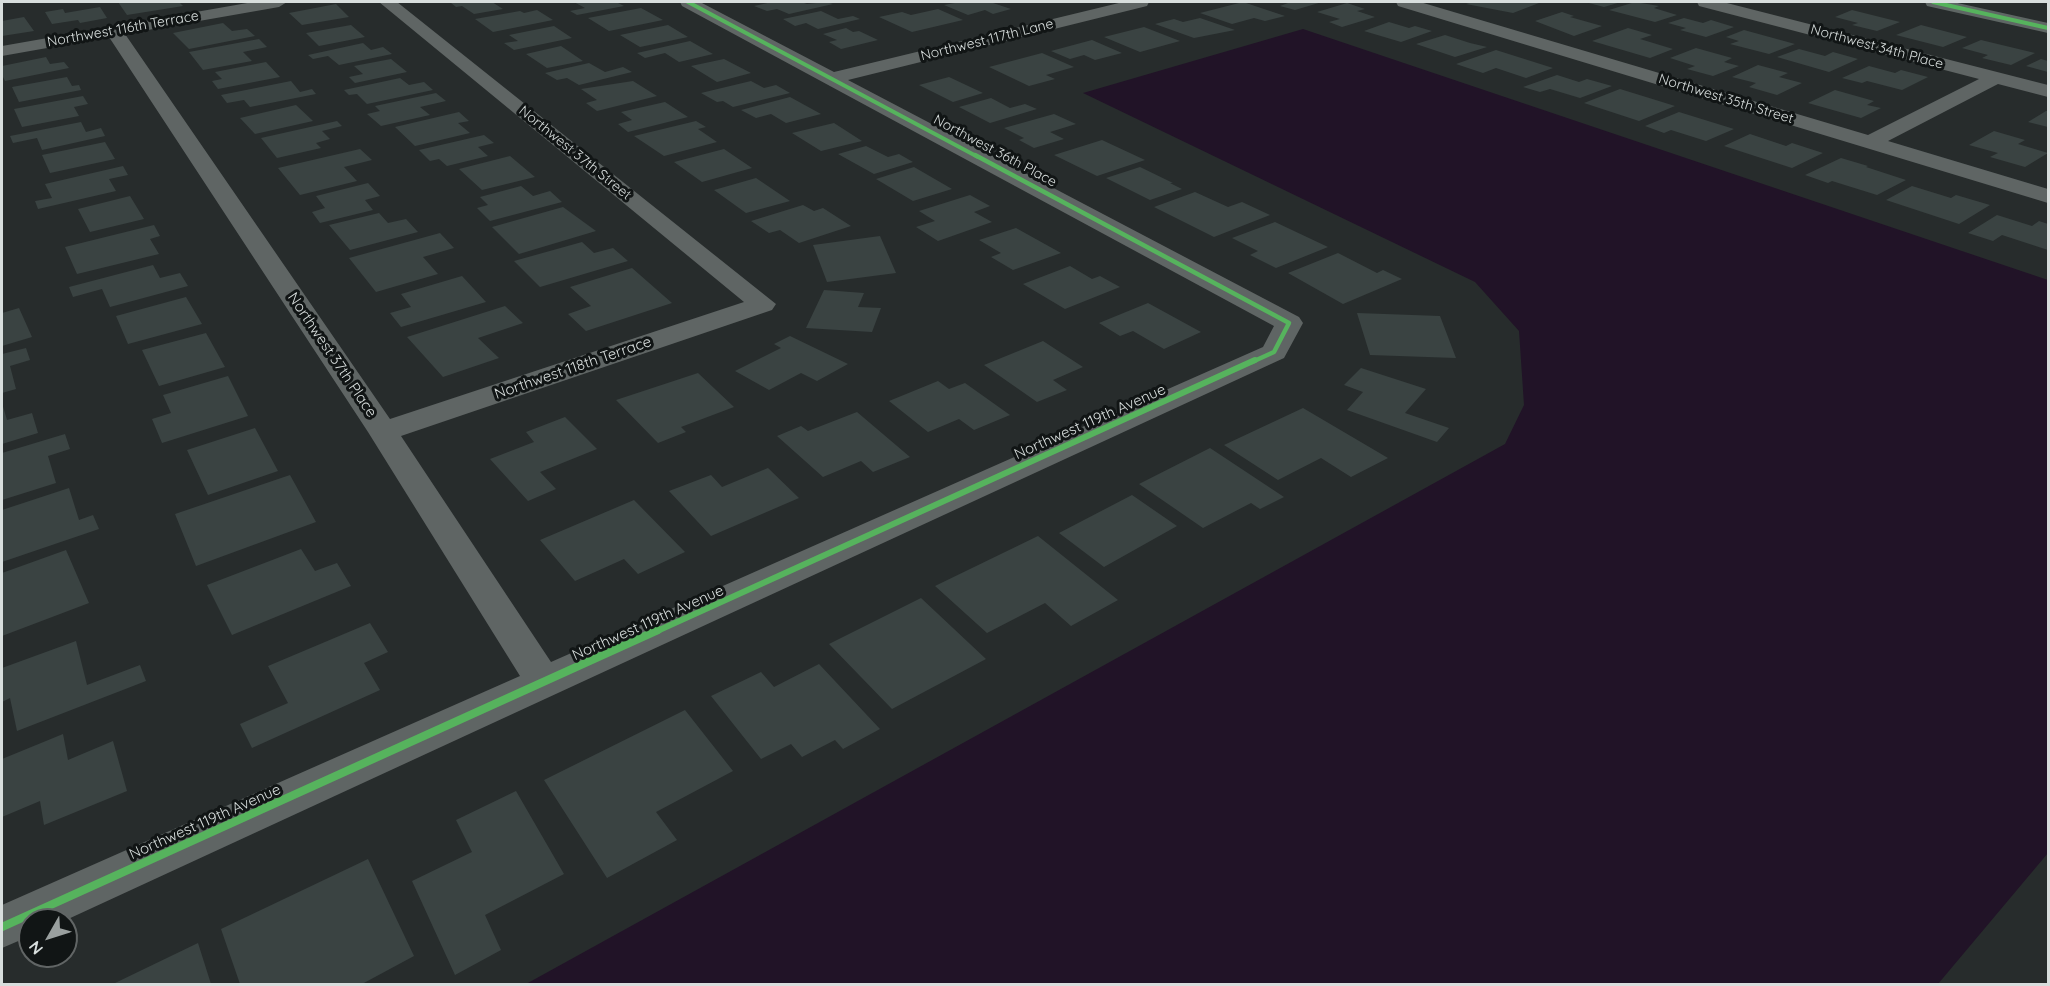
<!DOCTYPE html>
<style>
body{margin:0}
#map{position:relative;width:2050px;height:986px;overflow:hidden;background:#272c2c;font-family:Quicksand,sans-serif}
canvas{display:block}
.frame{position:absolute;inset:0;border:3px solid #d8dedd;pointer-events:none}
.north{position:absolute;left:18px;top:908px;width:60px;height:60px;box-sizing:border-box;background:#111515;border:2px solid #616565;border-radius:50%;rotate:231deg;font-size:16px;font-weight:700;line-height:24px;text-align:center;color:#d8dedd}
.north::after{content:'';display:block;margin:auto;width:21px;height:27px;background:#9aa09f;clip-path:polygon(50% 0,100% 100%,50% 72%,0 100%)}
</style>
<div id="map">
<canvas width="2050" height="986"></canvas>
<div class="frame"></div>
<div class="north">N</div>
</div>
<script>
const ctx = document.querySelector('canvas').getContext('2d');
ctx.lineJoin = 'round';
function fillPath(path, color) { ctx.fillStyle = color; ctx.fill(path, 'evenodd'); }
function trace(path, color, width, dash) { ctx.strokeStyle = color; ctx.lineWidth = width; ctx.lineCap = dash ? 'butt' : 'round'; ctx.setLineDash(dash || []); ctx.stroke(path); }
function write(font, color, halo, rows, align = 'center') {
  ctx.font = font + ' Quicksand,sans-serif'; ctx.lineWidth = 6; ctx.setLineDash([]); ctx.textBaseline = 'middle'; ctx.strokeStyle = halo; ctx.fillStyle = color; for (const [text, x, y, turn = 0] of rows) {
    ctx.save(); ctx.translate(x, y); ctx.rotate((+turn || 0) * Math.PI / 180); ctx.textAlign = isNaN(turn) ? turn : align; if (halo) ctx.strokeText(text, 0, 0); ctx.fillText(text, 0, 0); ctx.restore();
  }
}
fillPath(new Path2D(`
 M1303,29L2048,280V853L1938,984H526L1505,444L1524,405L1519,331L1475,282L1083,93Z`), '#211327');
fillPath(new Path2D(`
 M118,2H179L183,6L127,15Z
 M461,2H492L503,9L474,14L462,6L456,7L451,3Z
 M574,2H616L624,6L577,15L570,11L585,8Z
 M772,2H801L807,4L826,2L833,4L789,14L777,9L767,11L754,6Z
 M960,2H990L1011,9L993,14L985,10L968,15L944,5Z
 M1243,2L1285,16L1265,21L1254,18L1232,24L1200,13Z
 M1284,2H1322L1295,10L1280,6L1288,3Z
 M1473,2H1532L1539,3L1513,13L1466,4Z
 M1585,2H1621L1604,7Z
 M1635,2L1659,6L1654,8L1677,15L1655,22L1609,10Z
 M1347,3L1365,9L1357,11L1375,17L1342,27L1329,22L1340,19L1317,12Z
 M336,4L349,17L302,25L289,13Z
 M100,7L107,18L80,23L78,20L52,24L45,12L63,9L65,13Z
 M641,8L663,20L609,31L588,18Z
 M938,9L963,20L912,32L879,17L902,12L911,15Z
 M537,10L553,20L493,32L475,19L520,11L524,13Z
 M1852,10L1900,22L1877,31L1852,25L1858,23L1835,17Z
 M821,11L838,19L853,16L860,19L818,29L806,23L795,26L783,19Z
 M1562,12L1574,16L1570,17L1602,26L1574,36L1535,21Z
 M24,17L34,31L2,36V21Z
 M1200,18L1235,30L1194,38L1155,24L1174,19L1183,22Z
 M1684,18L1703,23L1711,20L1734,27L1706,37L1680,30L1686,28L1668,23Z
 M1389,22L1409,28L1415,26L1432,31L1401,42L1364,31Z
 M223,23L232,31L247,29L255,36L189,49L173,33Z
 M351,25L365,37L319,46L306,33Z
 M668,25L688,37L640,47L620,35Z
 M1921,25L1967,37L1943,47L1896,35Z
 M554,26L572,38L514,50L504,43L518,41L509,35Z
 M1144,27L1180,41L1140,52L1104,37Z
 M846,28L853,32L859,31L878,40L841,49L829,42L837,40L823,34Z
 M1628,28L1652,35L1640,39L1673,49L1650,58L1592,41Z
 M1744,30L1795,44L1769,54L1730,44L1739,41L1726,37Z
 M1445,35L1470,43L1487,47L1455,57L1416,44Z
 M259,39L267,47L243,52L252,61L203,70L189,52Z
 M1092,40L1122,53L1095,60L1084,55L1070,59L1051,51Z
 M1981,40L2035,53L2011,65L1982,58L1988,55L1962,48Z
 M690,41L713,54L679,62L665,53L645,58L637,53Z
 M363,43L371,50L383,47L392,54L339,65L328,56L313,59L308,55Z
 M561,46L583,61L547,68L526,54Z
 M1696,48L1732,58L1724,62L1739,66L1713,76L1687,69L1695,66L1670,58Z
 M1799,49L1825,56L1833,52L1858,59L1829,72L1777,57Z
 M1496,50L1553,68L1526,78L1496,68L1483,73L1456,64Z
 M1042,53L1074,67L1046,75L1055,79L1029,86L989,67Z
 M46,57L50,64L64,62L69,68L5,81L2,75V66Z
 M391,59L407,72L355,83L349,77L363,74L354,66Z
 M724,59L751,73L717,82L691,66Z
 M2041,59L2048,61V72L2026,66Z
 M266,62L280,77L218,89L212,81L222,79L215,72Z
 M589,63L605,72L623,67L632,72L579,85L567,78L557,80L545,73Z
 M1758,65L1788,73L1779,77L1802,83L1777,95L1749,87L1756,83L1732,77Z
 M1869,66L1895,73L1901,70L1928,77L1902,90L1867,81L1862,83L1842,78Z
 M1557,75L1579,82L1587,79L1612,86L1580,98L1550,89L1540,92L1523,87Z
 M67,77L72,86L79,85L81,90L19,102L12,87Z
 M949,77L983,93L953,102L919,85Z
 M400,78L409,85L424,82L433,90L367,104L357,94L349,95L344,90Z
 M291,81L300,92L312,89L316,94L250,107L244,100L227,103L221,95Z
 M633,81L657,96L597,111L586,103L597,100L581,89Z
 M751,81L764,88L776,85L790,93L733,107L723,101L717,102L701,93Z
 M1620,89L1646,97L1675,106L1639,121L1584,103Z
 M1835,90L1874,101L1867,105L1881,108L1861,118L1808,103Z
 M436,93L446,101L420,107L430,115L381,126L367,114L380,111L375,106Z
 M83,96L88,104L74,107L79,116L22,127L14,109Z
 M790,97L821,114L786,123L771,114L756,118L741,110Z
 M991,98L1010,108L1025,104L1037,109L990,123L959,107Z
 M665,102L688,117L628,132L618,124L632,120L621,112Z
 M296,105L313,121L255,134L240,118Z
 M2046,111H2048V127L2028,122Z
 M459,112L469,121L458,123L470,133L415,146L395,127Z
 M1679,112L1734,129L1706,141L1671,130L1664,133L1645,126Z
 M1054,114L1076,124L1050,132L1064,139L1034,148L1019,140L1024,138L1004,128Z
 M337,121L342,126L322,131L330,139L316,143L321,148L277,158L261,138Z
 M696,121L706,127L698,129L717,142L664,156L634,136Z
 M81,122L86,132L101,128L105,136L42,150L37,138L13,143L10,136Z
 M834,123L862,141L821,151L792,133Z
 M1994,131L2025,140L2018,144L2048,153L2025,167L1990,157L1998,153L1969,145Z
 M1750,134L1786,146L1792,143L1823,153L1792,168L1724,146Z
 M484,135L494,143L478,147L488,156L447,166L439,159L430,161L419,150Z
 M1102,140L1145,160L1097,176L1054,155Z
 M105,142L115,159L50,173L42,155Z
 M866,146L888,157L899,154L913,162L874,174L838,154Z
 M360,149L372,160L344,167L357,181L300,195L278,168Z
 M724,149L752,168L702,182L674,162Z
 M510,156L535,177L482,190L459,169Z
 M1841,158L1868,166L1866,167L1906,180L1877,195L1832,181L1828,183L1805,175Z
 M123,166L128,175L109,179L116,191L38,209L35,201L52,198L45,184Z
 M914,167L952,189L913,201L876,179Z
 M1140,167L1173,183H1170L1182,189L1150,200L1106,178Z
 M756,178L790,201L746,213L714,190Z
 M368,183L380,196L365,200L373,210L320,223L312,212L325,208L316,196Z
 M521,186L533,196L550,191L562,202L490,221L477,208L488,205L480,197Z
 M1912,186L1951,198L1956,195L1990,205L1959,224L1886,200Z
 M1195,192L1228,207L1242,202L1270,215L1214,237L1154,207Z
 M970,195L990,206L974,212L992,222L938,241L916,227L935,221L919,211Z
 M130,196L144,219L90,232L78,209Z
 M803,205L814,211L823,208L851,226L799,243L780,230L769,233L751,221Z
 M563,207L596,231L519,254L492,227Z
 M379,213L388,223L406,219L418,232L350,250L329,225Z
 M1997,215L2032,226L2039,221L2048,224V250L2002,235L1993,241L1968,233Z
 M1275,222L1328,247L1276,268L1250,255L1258,251L1232,238Z
 M154,225L160,236L150,239L159,254L77,274L65,247Z
 M1016,228L1061,253L1013,270L991,257L1001,253L979,240Z
 M440,233L454,248L423,257L438,274L376,292L349,258Z
 M880,236L896,273L827,282L813,245Z
 M582,242L594,253L613,248L628,261L540,287L514,261Z
 M1338,253L1377,273L1383,270L1402,279L1343,304L1288,273Z
 M153,265L160,278L180,273L188,286L110,307L102,289L73,297L69,287Z
 M1070,266L1092,279L1100,276L1120,287L1065,309L1023,284Z
 M632,268L672,303L586,331L568,314L591,306L570,287Z
 M462,276L486,302L401,327L390,313L411,307L401,294Z
 M824,290L864,293L858,307L881,308L872,332L806,328Z
 M186,297L202,324L128,344L116,316Z
 M1148,303L1201,332L1164,349L1133,331L1120,336L1099,323Z
 M505,306L523,323L478,338L499,358L443,377L407,337Z
 M19,308L32,337L2,346V313Z
 M1357,313L1440,316L1456,358L1370,355Z
 M206,333L225,367L159,386L142,350Z
 M790,336L848,364L817,381L801,373L769,390L735,371L781,348L774,344Z
 M1043,341L1083,367L1053,380L1067,390L1037,402L984,365Z
 M26,348L30,360L10,366L16,389L2,393V354Z
 M1361,368L1426,389L1405,413L1449,428L1437,442L1347,410L1363,392L1344,385Z
 M698,373L734,407L681,427L686,432L658,443L616,400Z
 M228,376L248,416L162,443L152,419L171,413L163,395Z
 M938,381L949,389L965,383L1010,415L974,430L959,419L928,432L889,401Z
 M2,403L7,420L32,413L38,433L2,444Z
 M1303,408L1388,458L1351,477L1321,458L1278,480L1224,445Z
 M857,412L910,457L873,472L861,461L823,477L777,436L801,426L808,431Z
 M565,417L597,449L540,472L556,489L528,501L490,459L534,442L526,432Z
 M255,428L278,471L208,495L187,450Z
 M65,434L70,449L48,456L56,483L2,500V453Z
 M1210,448L1284,497L1260,509L1251,503L1203,528L1139,484Z
 M768,468L799,498L711,536L669,491L711,475L722,487Z
 M290,475L316,522L196,566L175,514Z
 M69,488L79,520L93,515L99,529L2,562V510Z
 M1132,495L1177,526L1104,567L1059,533Z
 M634,500L685,552L638,574L624,559L575,581L540,540Z
 M1038,536L1118,600L1071,626L1045,603L987,633L935,586Z
 M301,549L315,571L337,563L351,586L232,635L207,585Z
 M66,550L89,603L2,636V573Z
 M921,598L986,659L892,709L829,644Z
 M370,623L388,652L364,663L380,690L252,748L240,724L288,703L268,666Z
 M76,641L87,685L140,665L146,681L17,731L10,698L2,702V668Z
 M819,664L880,729L843,749L835,740L802,757L791,744L761,759L711,696L761,672L774,687Z
 M685,710L733,771L656,812L677,840L607,878L544,780Z
 M63,734L68,760L113,741L127,791L44,825L40,801L2,817V759Z
 M516,791L564,874L485,915L501,950L455,975L412,881L472,852L456,820Z
 M368,859L414,956L362,984H240L221,929Z
 M198,943L211,984H113Z`), '#3a4342');
fillPath(new Path2D(`
 M253,2H287L279,7L125,34L390,419L744,302L379,2H397L776,304L772,310L401,436L551,662L1263,347L1274,326L682,6L680,2H700L834,72L1123,2H1149L1147,6L848,80L1299,317L1303,323L1284,358L66,920H30V936L2,948V905L520,676L368,432L109,37L2,56V46Z
 M1396,2H1420L1868,135L1979,79L1699,6L1697,2H1723L2048,85V97L1998,84L1888,141L2048,189V203L1398,6Z`), '#5f6564');
fillPath(new Path2D(`
 M1925,2H1953L2048,23V33L1927,6Z`), '#5e6664');
trace(new Path2D(`
 M688,2L978,157
 M1933,2L2048,28`), '#56b35d', 4);
trace(new Path2D(`
 M975,155L1289,323L1274,352L1252,362`), '#56b35d', 4.5);
trace(new Path2D(`
 M655,632L1255,360`), '#56b35d', 6);
trace(new Path2D(`
 M2,927L658,630`), '#56b35d', 8);
write('14px', '#d8dedd', '#111515', [
 ["Northwest 116th Terrace",123,29,-10],
 ["Northwest 117th Lane",987,40,-14],
 ["Northwest 34th Place",1877,47,15],
 ["Northwest 35th Street",1726,99,17],
 ["Northwest 36th Place",995,151,28],
 ["Northwest 37th Street",575,153,39]
]);
write('15px', '#d8dedd', '#111515', [
 ["Northwest 37th Place",332,355,56],
 ["Northwest 118th Terrace",573,368,-19],
 ["Northwest 119th Avenue",1090,422,-24],
 ["Northwest 119th Avenue",648,623,-24],
 ["Northwest 119th Avenue",205,822,-24]
]);
</script>
